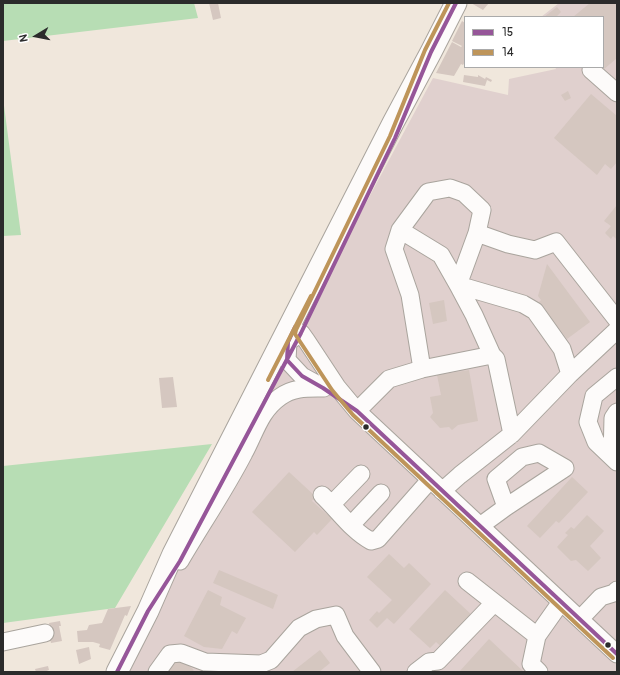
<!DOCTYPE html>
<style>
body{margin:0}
#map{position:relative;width:620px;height:675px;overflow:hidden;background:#f0e7dc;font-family:Pangolin,sans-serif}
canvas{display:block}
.frame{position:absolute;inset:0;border:4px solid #2b2b2b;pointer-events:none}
.legend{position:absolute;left:464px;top:16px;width:140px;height:52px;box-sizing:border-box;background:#fff;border:1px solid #aaa;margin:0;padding:5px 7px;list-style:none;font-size:12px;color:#2b2b2b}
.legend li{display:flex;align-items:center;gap:8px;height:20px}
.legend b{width:20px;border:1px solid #aaa}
.north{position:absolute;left:16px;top:16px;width:40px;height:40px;-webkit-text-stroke:3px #fff;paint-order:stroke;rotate:260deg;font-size:11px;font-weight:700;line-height:16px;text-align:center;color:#2b2b2b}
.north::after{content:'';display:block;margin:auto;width:14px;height:18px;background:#2b2b2b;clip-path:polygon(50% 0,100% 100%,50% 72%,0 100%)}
</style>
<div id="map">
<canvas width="620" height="675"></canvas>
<div class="frame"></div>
<ul class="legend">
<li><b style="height:5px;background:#965699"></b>15</li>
<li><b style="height:5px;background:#be955a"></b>14</li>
</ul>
<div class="north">N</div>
</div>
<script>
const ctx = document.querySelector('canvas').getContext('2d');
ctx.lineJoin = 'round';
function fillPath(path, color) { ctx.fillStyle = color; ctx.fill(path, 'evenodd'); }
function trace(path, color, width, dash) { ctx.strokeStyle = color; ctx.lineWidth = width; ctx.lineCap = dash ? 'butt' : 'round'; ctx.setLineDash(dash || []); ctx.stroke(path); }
fillPath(new Path2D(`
 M559,3H617V672H118L153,600L433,78L508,95L509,79L556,69L555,67H603V17H541Z`), '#e0d0ce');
fillPath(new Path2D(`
 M3,3H194L198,18L3,41Z
 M3,98L21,235L3,236Z
 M212,444L115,608L3,623V466Z`), '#b7ddb4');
fillPath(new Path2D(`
 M209,3H218L221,18L213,20Z
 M471,3H489L483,10Z
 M590,3H617V58L603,70L601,67H603V17H573Z
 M557,7L561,12L556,17H544Z
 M462,21L465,23V62L463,65L461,64L454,76L436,73L452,42L461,47L462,46L452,41Z
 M464,75L478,77V75L485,79L486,77L492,80L491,82L487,80L485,86L463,82Z
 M568,91L571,98L565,101L561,95Z
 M591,94L617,116V162L611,169L605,164L597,175L554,138Z
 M617,205V240L613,236L611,239L605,233L611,226L604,221Z
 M547,264L590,322L567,339L539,302L541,300L538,296Z
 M444,300L447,321L433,324L429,303Z
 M469,370L478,421L458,425L452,430L449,427L440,428L430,417L433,413L430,397L441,395L437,375Z
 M173,377L177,407L162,408L159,378Z
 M289,472L315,496L312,501L332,519L317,535L314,532L295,552L252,512Z
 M572,477L588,492L559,523L556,521L540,538L527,526Z
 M587,515L604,531L590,546L601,558L588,571L576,560L571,561L557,547L568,535L565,533L571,527L574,529Z
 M389,554L404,568L409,563L431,584L394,624L387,618L377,628L369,620L377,611L379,613L392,600L367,577Z
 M219,570L278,595L273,609L213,583Z
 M208,590L222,597L220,605L246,618L237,634L232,631L222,649L204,647L184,636Z
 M445,590L474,617L444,649L436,642L430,648L409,629Z
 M131,606L127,616L125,615L110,650L99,647L100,644L93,642H78L77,631L87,630L89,625L102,623L108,609Z
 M60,621L61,626H59L62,641L51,643L50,639L51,634L49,623Z
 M489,639L524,672H459Z
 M89,647L91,659L79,664L76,650Z
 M320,650L330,663L319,672H292Z
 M174,657L190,665L189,666L193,669L194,672H166Z
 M48,666L49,670L44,672H36L35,669Z`), '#d5c7c0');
const minor = new Path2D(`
 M591,70L617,93
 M400,230L441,255L458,285L523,304L535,311L562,349L570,374
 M288,342L301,333L306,340L337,387L357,411L617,654
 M288,342L287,360L302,376L324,388
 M422,369L410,295L394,249L400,230L428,192L450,188L464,193L482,210L477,233
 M617,377L594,396L588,422L596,442L617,462
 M357,411L389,379L422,369L492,355
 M512,434L496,359L492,355L474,315L458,285L477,233L508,244L535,250L556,242L617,320
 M612,457L613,418L617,412
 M442,491L460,475L512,434L570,374L617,330
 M322,495C338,510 352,531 371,541L378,539L430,480
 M332,504L361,474
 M351,525L381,493
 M480,526L506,507L565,468L539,453L522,457L496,479L506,507
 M180,561C201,525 225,490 244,453C255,433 260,411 280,397C293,387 308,388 323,388
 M467,581L537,636
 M580,619L601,597L614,593L617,590
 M3,642L45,633
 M157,672L170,654L181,653L205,662L261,664L271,660L299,628L316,619L336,615L345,636L372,672
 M416,672L429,662L438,661L494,603
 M539,672L531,664L537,636L561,602`);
const major = new Path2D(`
 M117,672L148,611L173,554L393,123L431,52L456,3`);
trace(minor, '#a9a49d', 19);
trace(major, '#a9a49d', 23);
trace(minor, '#fdfbfa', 17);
trace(major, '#fdfbfa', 21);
trace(new Path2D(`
 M295,327L288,342L287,360L302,376L323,388L357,411L617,654
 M117,672L148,611L180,561L301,333L395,138L431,52L456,3`), '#965699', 4);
trace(new Path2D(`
 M449,3L425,50L390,136L296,330L295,334L332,390L353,415L613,658
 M268,380L311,296`), '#be955a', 4);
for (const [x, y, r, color] of [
 [366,427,3.5,"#2b2b2b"],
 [608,645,3.5,"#2b2b2b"]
]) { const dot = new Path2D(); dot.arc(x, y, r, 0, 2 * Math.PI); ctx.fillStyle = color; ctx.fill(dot); trace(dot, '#fff', 1.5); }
</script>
